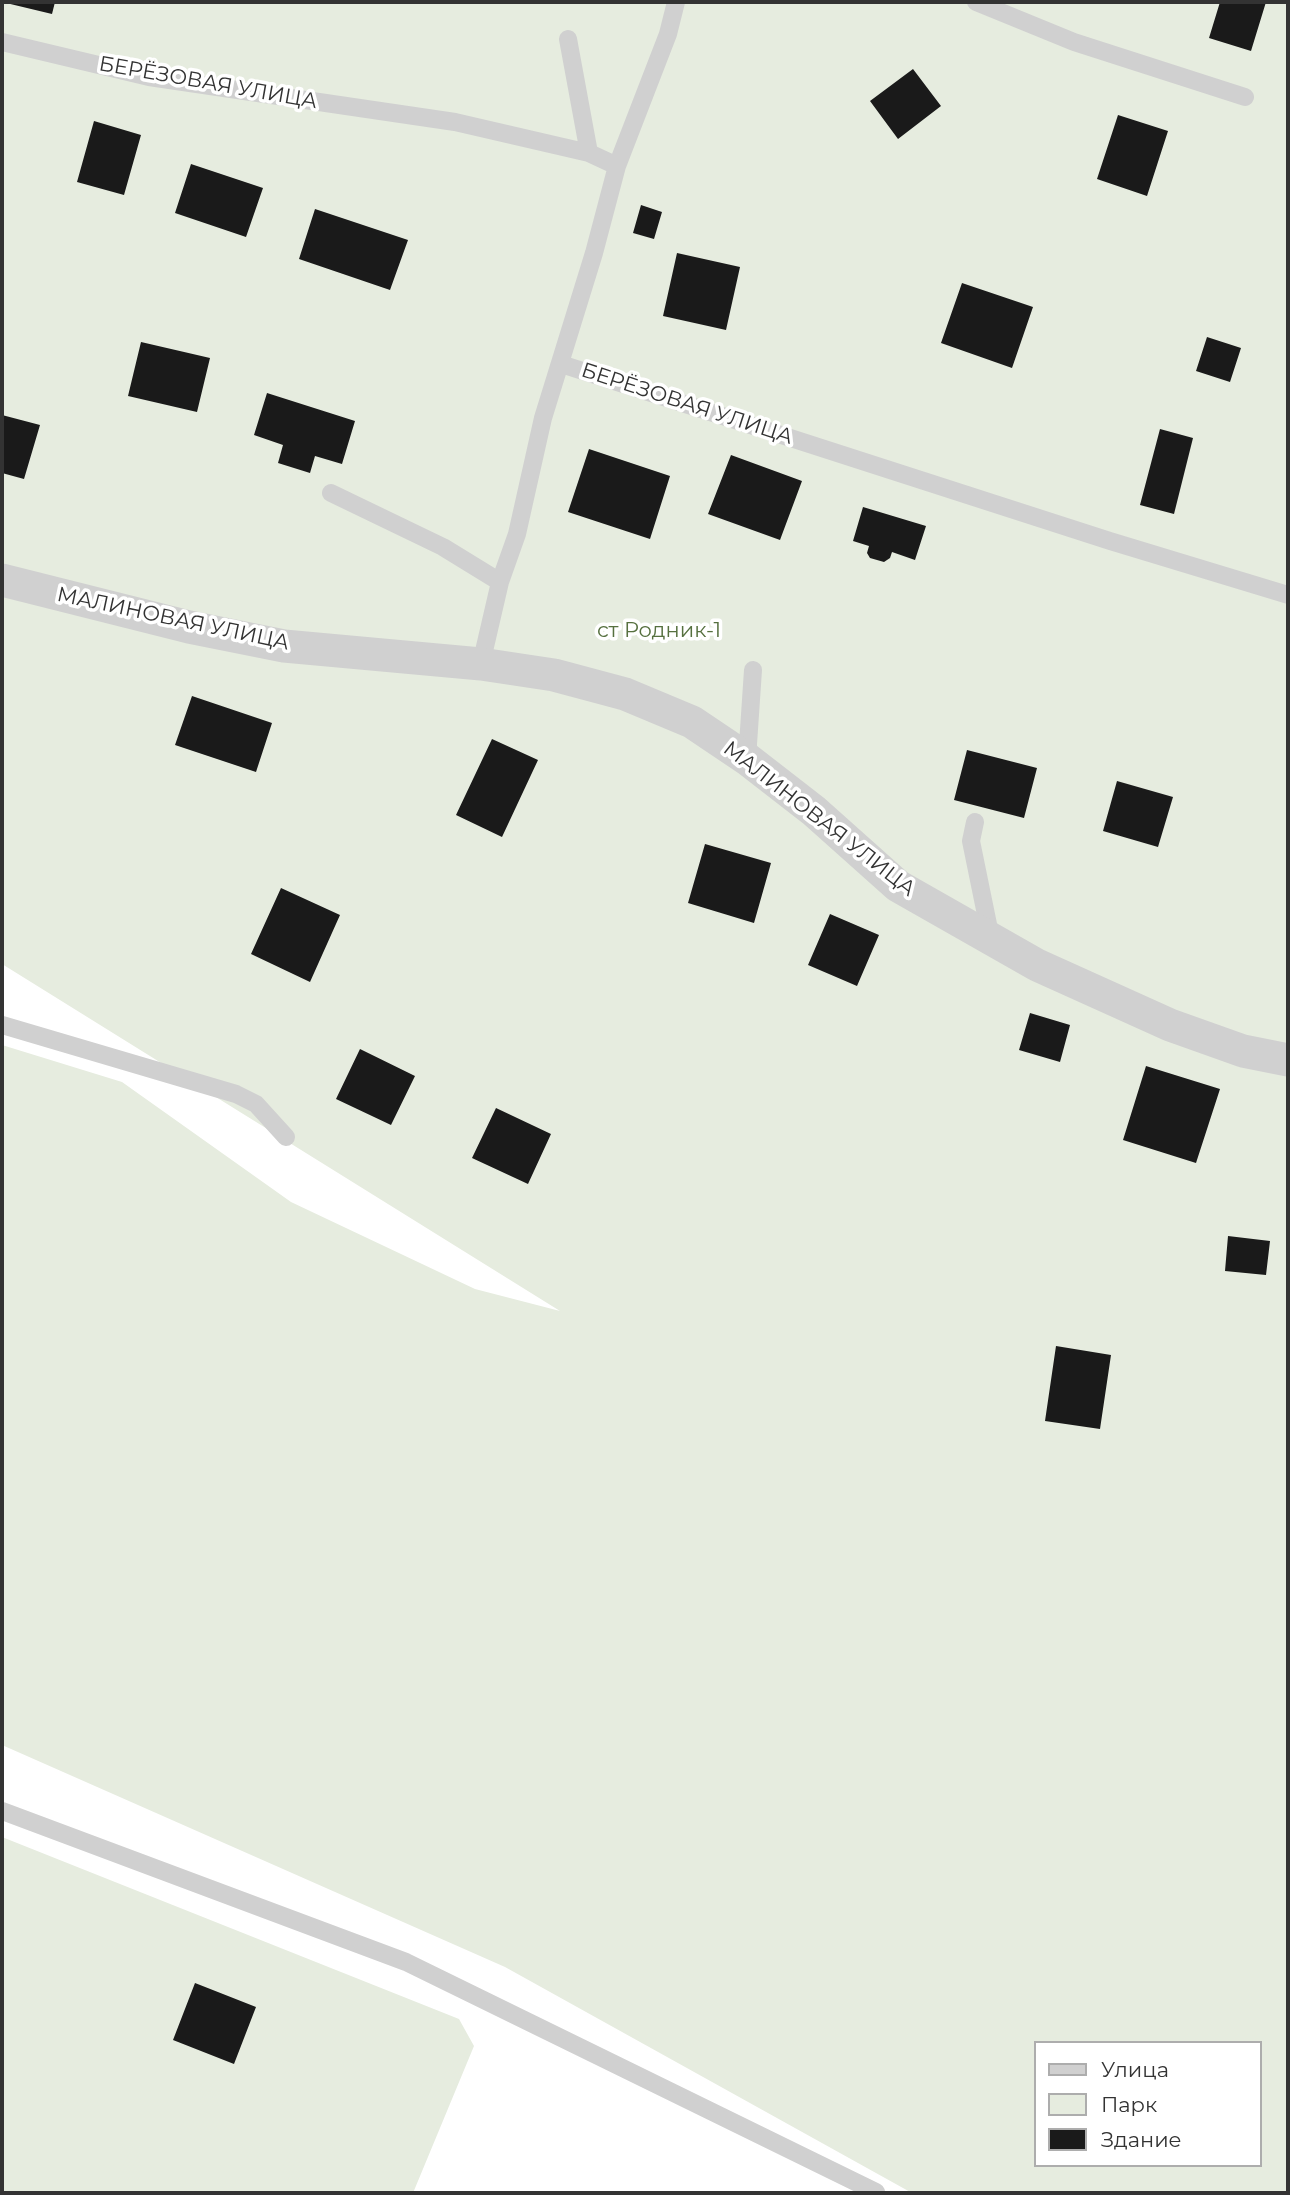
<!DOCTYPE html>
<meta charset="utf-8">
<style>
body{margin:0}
#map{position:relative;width:1290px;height:2195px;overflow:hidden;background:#fff;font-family:Montserrat,sans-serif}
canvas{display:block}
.frame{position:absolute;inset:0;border:4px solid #333;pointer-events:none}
.legend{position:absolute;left:1034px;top:2041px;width:228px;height:126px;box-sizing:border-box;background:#fff;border:2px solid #adadad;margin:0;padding:9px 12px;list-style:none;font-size:21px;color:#333}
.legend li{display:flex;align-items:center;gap:14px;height:35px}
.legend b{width:35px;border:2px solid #adadad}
</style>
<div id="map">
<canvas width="1290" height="2195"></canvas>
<div class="frame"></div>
<ul class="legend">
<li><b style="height:9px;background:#d0d0d0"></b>Улица</li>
<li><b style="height:19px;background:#e6ecdf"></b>Парк</li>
<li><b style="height:19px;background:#1a1a1a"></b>Здание</li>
</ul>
</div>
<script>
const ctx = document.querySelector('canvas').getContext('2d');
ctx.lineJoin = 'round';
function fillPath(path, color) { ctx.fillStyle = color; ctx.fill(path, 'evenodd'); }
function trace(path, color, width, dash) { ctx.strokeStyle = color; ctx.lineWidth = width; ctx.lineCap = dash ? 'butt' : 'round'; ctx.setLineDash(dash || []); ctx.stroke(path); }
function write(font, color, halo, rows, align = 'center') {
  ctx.font = font + ' Montserrat,sans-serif'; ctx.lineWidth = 7; ctx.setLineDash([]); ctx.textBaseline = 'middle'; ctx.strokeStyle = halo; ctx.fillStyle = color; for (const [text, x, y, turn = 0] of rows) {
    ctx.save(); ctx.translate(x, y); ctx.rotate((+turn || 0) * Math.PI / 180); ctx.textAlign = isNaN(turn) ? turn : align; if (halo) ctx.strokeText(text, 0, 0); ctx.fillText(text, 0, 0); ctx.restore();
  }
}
fillPath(new Path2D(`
 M2,2H1288V2193H912L505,1967L2,1745V1045L122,1082L291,1202L475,1289L560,1311L2,964ZM1036,2043H1260V2165H1036Z
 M2,1837L459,2019L474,2046L413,2193H2Z`), '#e6ecdf');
fillPath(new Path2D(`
 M2,2H55L52,14Z
 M1220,2H1266L1251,51L1209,38Z
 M913,69L941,106L898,139L870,101Z
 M1118,115L1168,131L1147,196L1097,179Z
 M94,121L141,135L124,195L77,182Z
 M191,164L263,188L246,237L175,213Z
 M641,205L662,212L654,239L633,233Z
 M315,209L408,240L390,290L299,259Z
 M677,253L740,267L726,330L663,316Z
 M962,283L1033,307L1012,368L941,343Z
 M1207,337L1241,348L1230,382L1196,371Z
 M141,342L210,358L197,412L128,396Z
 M267,393L355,421L342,464L315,456L310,473L278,463L283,445L254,435Z
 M2,415L40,425L24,479L2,473Z
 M1160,429L1193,438L1174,514L1140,505Z
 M589,449L670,476L650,539L568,512Z
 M731,455L802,481L780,540L708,514Z
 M863,507L926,526L915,560L892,552L890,558L884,562L870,558L867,553L869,546L853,541Z
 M192,696L272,723L256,772L175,745Z
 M492,739L538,760L502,837L456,815Z
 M967,750L1037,768L1024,818L954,800Z
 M1117,781L1173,797L1158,847L1103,831Z
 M705,844L771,863L754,923L688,903Z
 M281,888L340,915L310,982L251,954Z
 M830,914L879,935L857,986L808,965Z
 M1030,1013L1070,1025L1060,1062L1019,1050Z
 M360,1049L415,1076L391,1125L336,1099Z
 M1146,1066L1220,1089L1196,1163L1123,1140Z
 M496,1108L551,1134L528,1184L472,1158Z
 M1228,1236L1270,1241L1266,1275L1225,1271Z
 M1056,1346L1111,1355L1100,1429L1045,1421Z
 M195,1983L256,2007L234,2064L173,2040Z`), '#1a1a1a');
trace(new Path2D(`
 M976,2L1074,42L1245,97
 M568,39L589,153
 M2,42L149,77L455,122L589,153L617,166L594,253L543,418L517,534L500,582L481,664
 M617,166L668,34L676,2
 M561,364L1110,541L1288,595
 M331,493L443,547L500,582
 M747,759L753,670
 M975,822L971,841L991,939
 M2,1025L236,1094L256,1104L286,1137
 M2,1811L406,1962L876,2192`), '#d0d0d0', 18);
trace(new Path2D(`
 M2,580L189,627L284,646L481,664L554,675L625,694L692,722L747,759L814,811L898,886L1037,965L1170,1025L1243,1051L1288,1060`), '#d0d0d0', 33);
write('21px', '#333', '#fff', [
 ["БЕРЁЗОВАЯ УЛИЦА",208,83,10],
 ["БЕРЁЗОВАЯ УЛИЦА",687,404,18],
 ["МАЛИНОВАЯ УЛИЦА",173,619,12],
 ["МАЛИНОВАЯ УЛИЦА",819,819,38]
]);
write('21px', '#56703f', '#fff', [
 ["ст Родник-1",659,631]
]);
</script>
